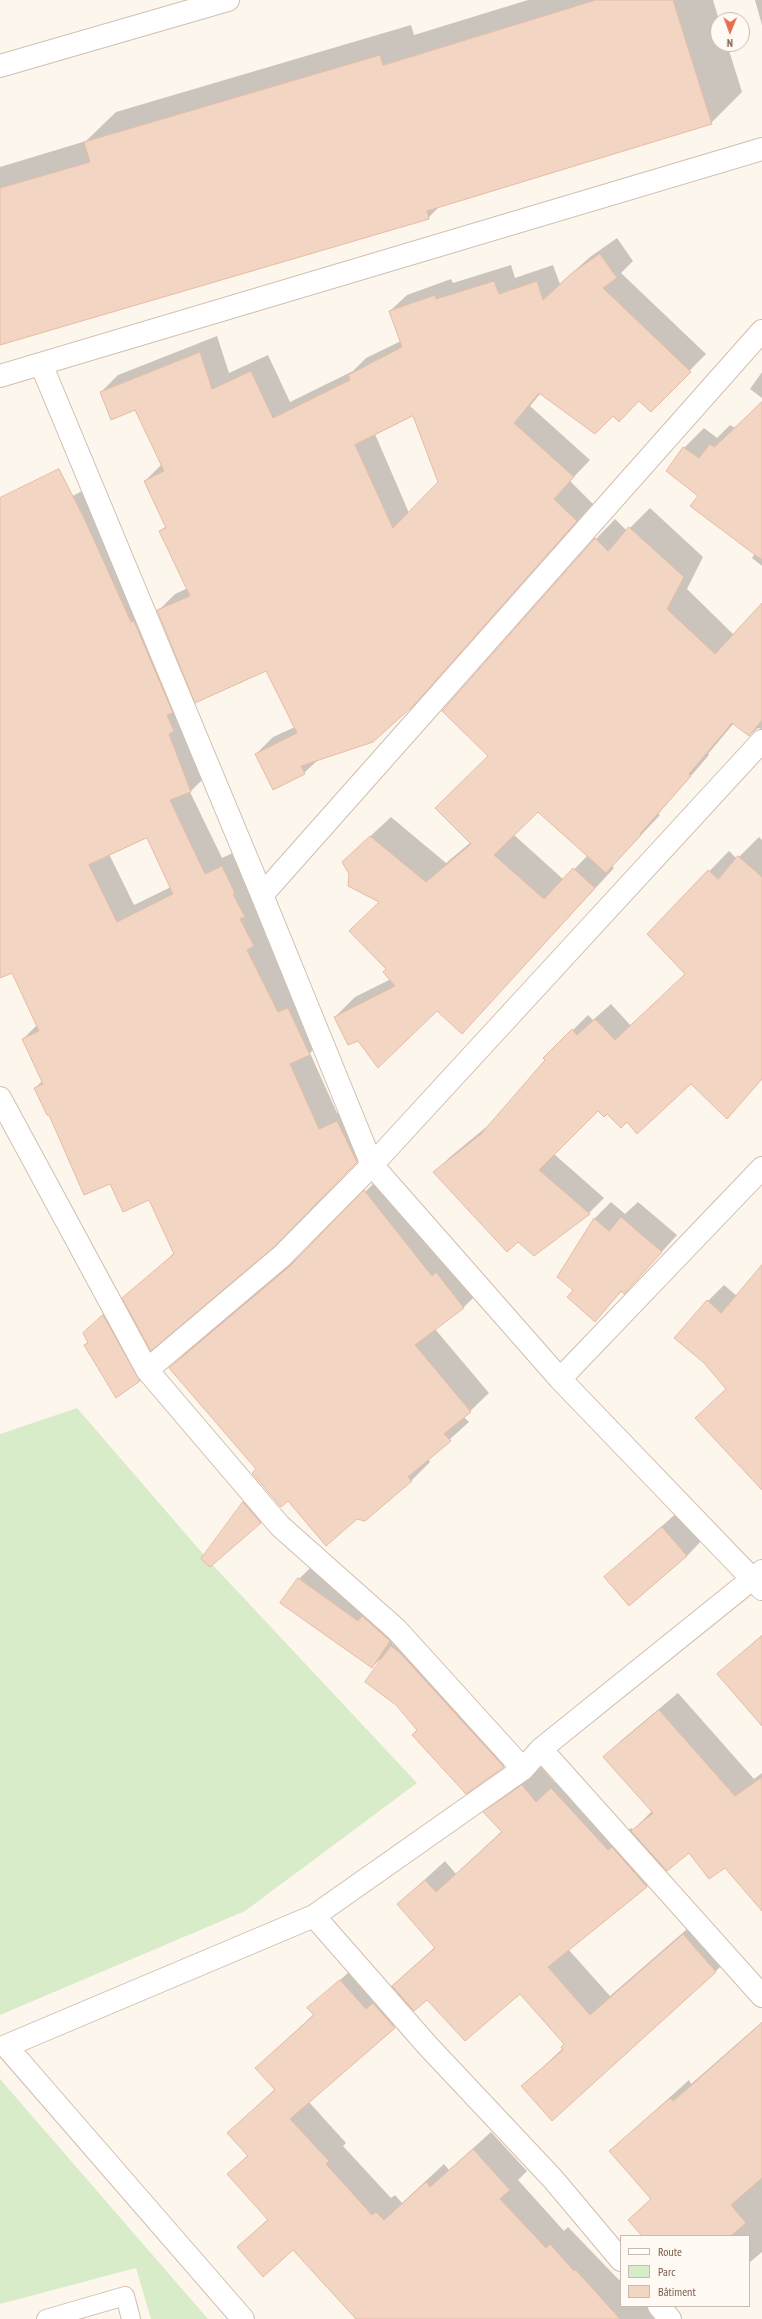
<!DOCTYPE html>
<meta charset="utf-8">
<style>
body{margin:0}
#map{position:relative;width:762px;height:2319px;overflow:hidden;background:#fdf6ec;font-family:"PT Sans Narrow",sans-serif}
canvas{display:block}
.legend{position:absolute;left:620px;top:2235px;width:130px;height:72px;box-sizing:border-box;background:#fffaf3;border:1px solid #cabbb1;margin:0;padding:5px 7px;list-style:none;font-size:12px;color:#7a5c4d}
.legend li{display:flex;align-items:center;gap:8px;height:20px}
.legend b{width:20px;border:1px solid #cabbb1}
.north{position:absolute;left:710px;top:12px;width:40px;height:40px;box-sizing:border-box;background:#fffaf3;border:1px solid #cabbb1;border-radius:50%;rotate:181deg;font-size:11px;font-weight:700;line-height:16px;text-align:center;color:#7a5c4d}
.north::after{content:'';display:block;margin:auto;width:14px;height:18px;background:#e76f51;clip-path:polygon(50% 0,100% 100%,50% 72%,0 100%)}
</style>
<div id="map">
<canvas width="762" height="2319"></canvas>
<ul class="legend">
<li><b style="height:5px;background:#fff"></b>Route</li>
<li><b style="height:11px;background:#d8ecc9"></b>Parc</li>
<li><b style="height:11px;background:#f3d5c3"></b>Bâtiment</li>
</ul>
<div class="north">N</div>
</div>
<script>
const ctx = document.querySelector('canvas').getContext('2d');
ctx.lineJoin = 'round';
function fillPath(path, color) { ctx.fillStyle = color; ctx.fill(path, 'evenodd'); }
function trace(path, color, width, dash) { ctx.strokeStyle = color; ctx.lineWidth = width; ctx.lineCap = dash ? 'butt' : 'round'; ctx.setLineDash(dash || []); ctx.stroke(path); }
fillPath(new Path2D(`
 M77,1408L210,1562L417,1783L245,1911L0,2015V1434Z
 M0,2079L208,2319H151L136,2268L0,2304Z`), '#d8ecc9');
fillPath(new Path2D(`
 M528,0H713L719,20L718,44H727L742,92L711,123L440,206L428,218L0,344V167L86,141L116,112L411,25L414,35Z
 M755,0H762V25Z
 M617,238L633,261L621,273L706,354L651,410L640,400L613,414L541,393L530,406L590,460L570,481L593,504L413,704L318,760L304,773L256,754L273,737L295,727L267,670L158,611L175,594L188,588L160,531L166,526L145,481L162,464L136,409L101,392L118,375L217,336L229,373L268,355L290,402L353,371L366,358L401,341L390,311L407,295L451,279L453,283L511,265L515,278L553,265L560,284L590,257ZM414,415L439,482L409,513L375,434Z
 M762,372V398L750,389Z
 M762,402V566L752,558L755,553L699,495L667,471L684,448L704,428L717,438L730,425L735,428Z
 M92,485L208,774L190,792L222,858L239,850L270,929L265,934L295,996L326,1037L310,1053L337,1113L354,1104L374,1144L273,1246L124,1299L174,1253L150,1199L111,1183L49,1113L35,1088L42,1081L23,1039L37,1025L13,971L0,977V538ZM148,836L171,887L134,905L109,854Z
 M650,508L703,557L687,589L734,635L762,604V729L758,728L751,734L734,723L708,754L709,755L658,814L660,815L612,866L614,868L462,1033L437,1010L358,1039L335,1017L355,997L391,979L388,969L380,902L363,843L391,817L446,863L471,842L489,756L596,539L615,519L627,531ZM538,810L588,855L564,880L513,834Z
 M759,837L762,840V1079L686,973L648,934L729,851L737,859Z
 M611,1004L631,1026L607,1112L598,1109L554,1154L604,1198L589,1213L534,1255L435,1172L450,1157L490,1124L547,1060L545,1058L588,1015L593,1020Z
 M384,1173L482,1289L463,1308L435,1329L489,1393L464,1417L469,1422L428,1459L430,1462L411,1481L288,1500L257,1469L171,1368L189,1349L309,1248Z
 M611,1202L625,1214L638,1202L677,1235L640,1276L624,1292L622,1291L595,1320L574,1290L559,1276L595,1218Z
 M762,1266V1488L726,1389L708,1301L724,1285L737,1296Z
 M118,1301L155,1366L140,1381L86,1345L88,1342L84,1333Z
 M253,1493L270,1513L261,1523L202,1559L244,1502Z
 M681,1509L705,1537L687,1556L605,1577Z
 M315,1563L406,1625L392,1645L407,1631L519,1750L504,1766L466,1792L418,1730L386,1654L372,1667L281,1602L299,1579Z
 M762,1635V1724L719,1674Z
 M678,1693L754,1779L762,1773V1910L725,1867L689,1851L665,1867L647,1886L568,1949L610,1996L702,1916L735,1952L715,1972L523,2086L563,2048L565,2044L520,1993L427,1999L413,2009L308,2101L346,2143L343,2146L391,2198L395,2195L402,2203L444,2164L449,2170L491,2132L527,2171L518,2180L564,2231L568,2227L619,2280L621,2278V2306H661L672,2319H357L293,2249L238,2247L268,2219L228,2174L248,2155L228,2133L275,2089L256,2068L314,2014L309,2008L359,1963L385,1992L435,1947L398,1904L445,1861L456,1874L502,1831L485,1812L504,1793L541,1767L555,1783L571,1769L627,1831L631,1828L633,1830L652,1811L605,1757L623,1739Z
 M762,2022V2252L749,2263V2236H644L629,2220L652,2198L610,2151L689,2080L691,2084Z`), '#0003');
const building = new Path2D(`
 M596,0H673L712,124L427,211L429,219L0,345V188L90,162L84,142L380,55L383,65Z
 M600,254L617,278L603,288L691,372L651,412L639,401L619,422L613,416L595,434L539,393L514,423L574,477L554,499L577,521L414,705L373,742L301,766L305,774L273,790L255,754L297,733L266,671L195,703L157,610L190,596L159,531L166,528L144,481L164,471L135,410L111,420L100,392L200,352L212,389L251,371L273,418L350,380L348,375L402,347L389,311L435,295L436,299L494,281L499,294L537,281L543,300L572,273ZM413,416L438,482L393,528L355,445Z
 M762,402V560L690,506L698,496L666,471L683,447L699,458L710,444L714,447Z
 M59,469L85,520L131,622L134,621L173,713L167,715L174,731L169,734L191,792L170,800L205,874L222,866L235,893L233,894L245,917L240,919L254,946L247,950L278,1012L288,1008L310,1055L290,1064L319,1129L337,1121L357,1162L274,1247L151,1351L122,1298L174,1254L149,1200L123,1212L110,1184L84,1195L49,1115H47L34,1088L43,1084L22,1039L39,1031L12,973L0,978V498ZM147,838L173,894L117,922L89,865Z
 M629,527L684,577L667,609L715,654L762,603V720L749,736L732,723L689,774L691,776L640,834L641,835L606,873L538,812L494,855L544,899L573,868L595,888L462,1034L437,1011L378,1068L358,1041L348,1045L334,1017L395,986L383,972L386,969L349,931L379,902L348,886L349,874L342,862L370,836L426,882L471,844L435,808L488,756L442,711L595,538L608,551Z
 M738,856L762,877V1079L727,1119L691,1084L637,1134L627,1122L621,1128L607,1114L604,1117L598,1111L539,1170L590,1214L534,1256L518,1242L507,1252L433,1172L481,1134L545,1060L543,1058L572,1029L577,1035L595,1019L615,1040L685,974L647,934L708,870L718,879Z
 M364,1190L432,1276L436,1272L464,1308L415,1345L471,1412L444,1434L451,1441L408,1477L412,1481L365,1521L357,1519L326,1546L288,1501L281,1507L252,1473L256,1469L169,1368L290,1266Z
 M621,1217L662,1252L624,1294L621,1291L595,1322L567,1297L573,1290L557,1277L594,1218L609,1231Z
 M762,1265V1490L695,1418L726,1389L704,1363L674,1338L707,1300L721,1313Z
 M103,1315L140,1381L116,1398L84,1345L88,1343L83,1333Z
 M243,1502L261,1523L210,1567L201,1559Z
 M662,1527L687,1556L629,1606L604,1577Z
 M298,1578L358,1621L362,1616L390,1641L372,1668L280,1603Z
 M762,1636V1726L717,1674Z
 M391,1646L401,1654L504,1767L466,1794L412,1735L417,1730L396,1705L365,1682Z
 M659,1710L735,1796L762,1777V1911L725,1868L709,1879L689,1853L667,1871L631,1831L653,1813L603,1757Z
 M522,1785L536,1802L551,1788L608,1850L612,1847L647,1887L548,1967L590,2015L683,1934L716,1972L552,2121L521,2086L563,2050L561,2047L564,2044L520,1994L465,2041L427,2000L414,2011L392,1986L435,1948L397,1904L425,1880L436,1892L502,1832L483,1812Z
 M340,1980L366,2009L373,2003L395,2028L290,2119L329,2161L326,2164L372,2215L376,2212L384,2220L426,2182L430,2187L473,2149L510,2190L500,2199L546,2248L550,2244L574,2271L576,2270L620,2319H356L293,2250L263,2277L237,2247L268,2220L227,2174L248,2156L227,2133L275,2090L255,2068L314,2015L307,2008Z
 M762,2023V2178L731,2205L746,2223L731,2236H642L628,2220L651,2199L609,2151L670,2098L673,2101Z`);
fillPath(building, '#f3d5c3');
trace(building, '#e6bba3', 1);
const lane = new Path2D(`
 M46,2319L125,2296L131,2319`);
const street = new Path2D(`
 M0,66L228,0
 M41,364L262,895L372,1165L560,1379L762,1589
 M0,376L762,149
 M262,895L762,331
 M0,1098L147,1370L280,1526L397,1630L523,1769
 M147,1370L282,1256L372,1165L762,741
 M560,1379L762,1168
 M541,1749L762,1996
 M314,1916L427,2045L553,2179L621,2260
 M659,2306L670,2319
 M243,2319L6,2046L314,1916L523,1769L541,1749L762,1571`);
trace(lane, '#d1beb0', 20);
trace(street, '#d1beb0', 24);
trace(lane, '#fff', 18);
trace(street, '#fff', 22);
</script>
